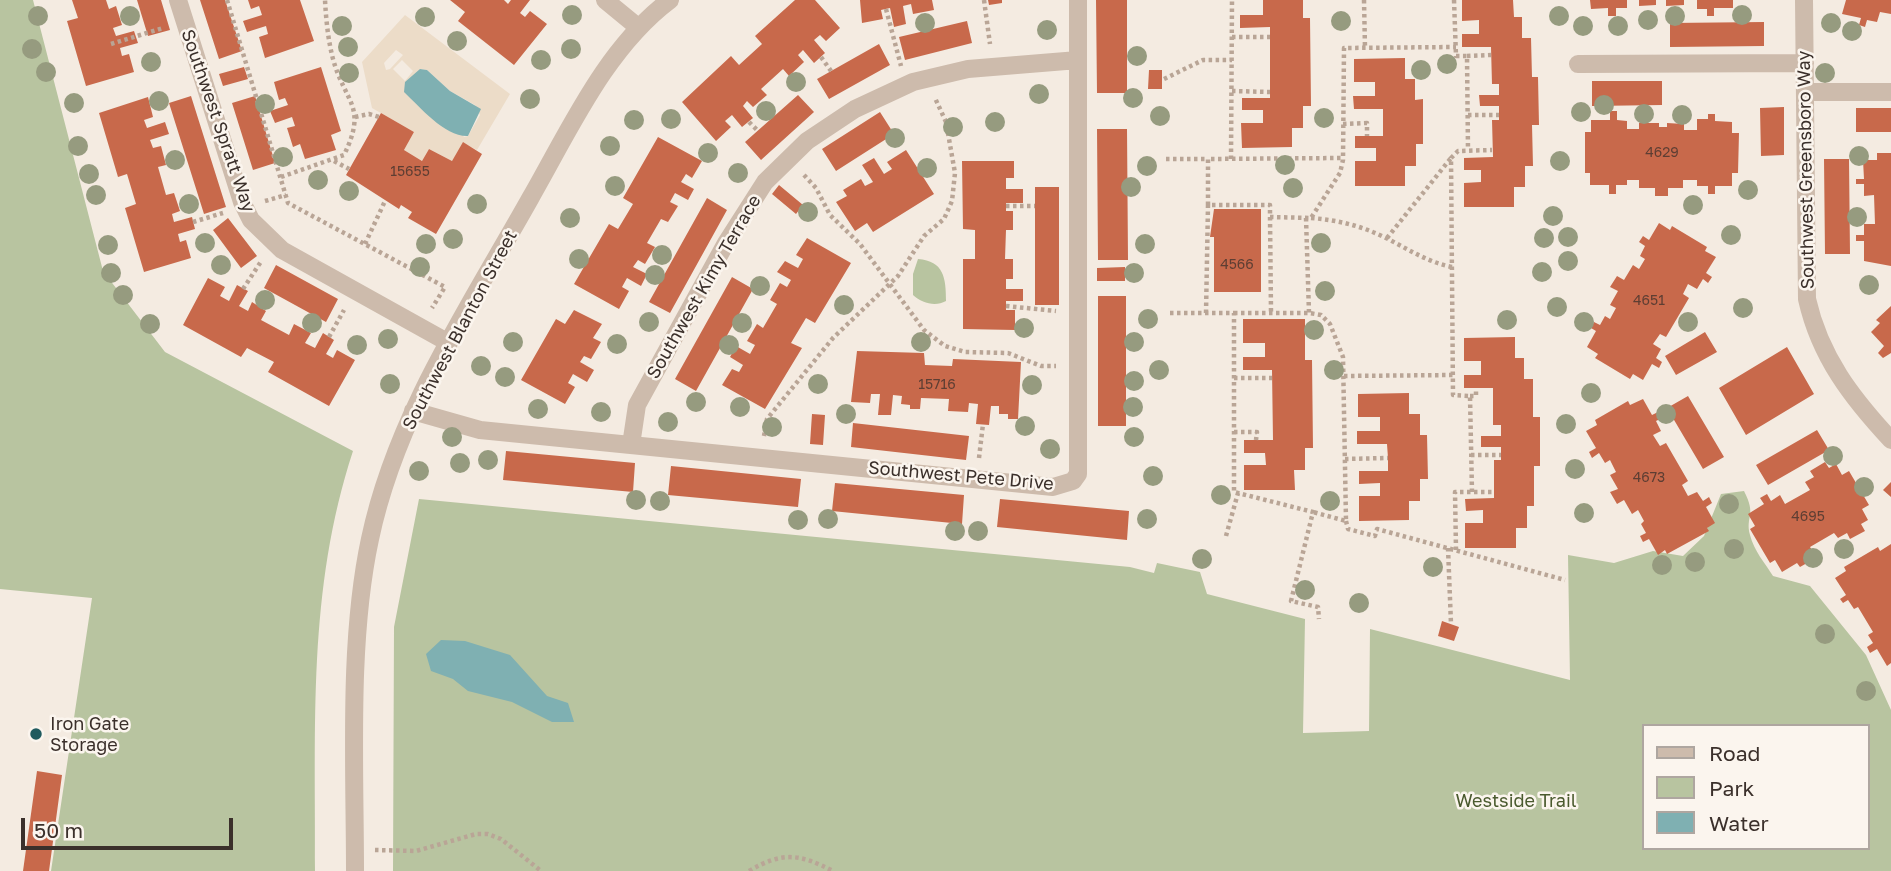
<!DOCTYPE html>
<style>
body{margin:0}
#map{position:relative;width:1891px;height:871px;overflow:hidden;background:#f4ebe1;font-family:"Golos Text",sans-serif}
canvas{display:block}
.legend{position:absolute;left:1642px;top:724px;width:228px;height:126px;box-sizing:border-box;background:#fbf5ee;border:2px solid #aea6a0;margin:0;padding:9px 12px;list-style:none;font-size:21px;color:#3b302b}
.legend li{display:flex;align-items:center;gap:14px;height:35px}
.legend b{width:35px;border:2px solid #aea6a0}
.scale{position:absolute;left:21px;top:818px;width:212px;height:32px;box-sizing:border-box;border:4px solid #3b302b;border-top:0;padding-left:9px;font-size:21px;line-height:24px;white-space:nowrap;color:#3b302b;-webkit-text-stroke:5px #fbf5ee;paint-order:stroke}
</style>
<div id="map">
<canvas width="1891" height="871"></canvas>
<ul class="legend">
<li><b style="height:9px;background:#cdbbac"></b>Road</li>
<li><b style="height:19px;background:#b8c4a0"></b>Park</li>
<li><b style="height:19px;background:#7fb0b2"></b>Water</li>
</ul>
<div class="scale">50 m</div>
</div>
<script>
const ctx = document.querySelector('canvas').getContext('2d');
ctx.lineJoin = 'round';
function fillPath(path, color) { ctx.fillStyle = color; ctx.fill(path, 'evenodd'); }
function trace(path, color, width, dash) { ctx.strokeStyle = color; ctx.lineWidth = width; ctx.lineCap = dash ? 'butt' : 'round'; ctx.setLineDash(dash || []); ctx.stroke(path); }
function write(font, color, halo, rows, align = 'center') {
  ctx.font = font + ' "Golos Text",sans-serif'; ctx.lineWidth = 5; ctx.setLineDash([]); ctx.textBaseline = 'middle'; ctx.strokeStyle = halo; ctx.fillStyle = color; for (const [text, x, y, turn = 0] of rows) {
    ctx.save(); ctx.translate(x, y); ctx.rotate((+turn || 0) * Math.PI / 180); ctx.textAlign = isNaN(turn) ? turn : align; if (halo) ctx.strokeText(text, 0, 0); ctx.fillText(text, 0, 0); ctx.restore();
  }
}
fillPath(new Path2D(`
 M0,0H33L103,271L165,352L353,451C307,591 316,726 315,871H51L92,598L0,589Z
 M918,259C944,261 946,278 946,301C935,307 922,303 913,295V274Z
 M1744,491C1757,516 1745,516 1750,535C1754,551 1765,563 1773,576L1810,586L1866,655L1891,710V871H393L394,627L419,499L1130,567L1154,573L1157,563L1200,572L1207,594L1305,619L1303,733L1369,731L1370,629L1570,680L1568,555L1614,563L1653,551L1683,556L1704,536L1721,494ZM1644,726H1868V848H1644Z`), '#b8c4a0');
fillPath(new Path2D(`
 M405,15L510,94L477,150L463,143L452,161L429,149L422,161L404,150L414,132L372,108L362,62ZM396,50L403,55L390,69L386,70L384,63ZM402,60L413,71L405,81L393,69ZM420,69L427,70L450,91L475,105L480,115L468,136L464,137Z`), '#ecdcc8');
fillPath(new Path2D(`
 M420,69L427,70L450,91L481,109L468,136C445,137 420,107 404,92L405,82Z
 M441,640L465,641L510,655L547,696L568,703L574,722H552L512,702L468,691L453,679L431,671L426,654Z`), '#7fb0b2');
fillPath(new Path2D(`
 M72,0H106L109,9L116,6L122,25L113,28L116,36L134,31L138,43L120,48L122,56L129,54L134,72L86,86L67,21L78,18Z
 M137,0H161L170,30L148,36Z
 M200,0H225L242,51L219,59Z
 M248,0H300L314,41L265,58L259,37L268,34L266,26L247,32L243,21L262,15L259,6L251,9Z
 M450,0H504L508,4L511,0H530L520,13L525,17L530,11L547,24L514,65L458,21L465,12Z
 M795,0H815L840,28L826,41L820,35L814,40L825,53L814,63L803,50L798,55L804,62L789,76L783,69L761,89L767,95L753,107L747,101L743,106L753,118L742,127L732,115L725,121L731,127L716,141L682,102L731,56L739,65L762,44L755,36Z
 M860,0H932L934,10L913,14L911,4L903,6L906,24L894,27L890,8L881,10L883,19L862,23Z
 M988,0H1002V3L989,5Z
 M1096,0H1127V93H1097Z
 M1263,0H1303V18H1310L1311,106H1303V128H1292V147L1242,148L1241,123H1263V110H1242V98H1270V27L1240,28V15H1263Z
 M1462,0H1513L1514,17H1522V38H1531L1532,77H1538L1539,125H1532L1533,166H1525V187H1514V207H1464V183L1481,182V170H1464V158L1493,157L1492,120H1499V106H1480L1479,95H1499V84H1492L1491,47H1462V34H1479V20L1462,21Z
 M1590,0H1627V8H1616V16H1608V8L1591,9Z
 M1639,0H1656V5L1639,6Z
 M1666,0H1684V5L1666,6Z
 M1697,0H1733V8H1714V16H1707V9H1697Z
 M1846,0H1891V14L1880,12L1877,22L1867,20L1865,27L1859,25L1861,18L1842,14Z
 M967,21L972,43L905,60L899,37Z
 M1764,22V46L1670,47V23Z
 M879,44L890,65L829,99L817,79Z
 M1405,58V79H1415V100L1423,99V144H1416V166H1405V186H1355V161H1376V148H1355V136H1383V109H1354L1353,96H1375V82H1354V59Z
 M244,67L248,79L223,86L219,74Z
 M321,67L341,131L331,135L336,150L305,159L300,144L293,147L287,128L295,126L292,117L275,123L270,111L288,105L285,98L279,100L274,82Z
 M1149,70H1162V89H1148Z
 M1592,81H1662V105L1592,106Z
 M798,95L814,112L761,160L745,142Z
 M191,96L226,207L204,214L169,103Z
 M255,96L275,163L253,170L232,103Z
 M148,97L153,117L144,120L147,128L165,122L169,134L150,140L153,148L161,146L166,165L158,167L166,195L174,193L180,211L172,214L174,222L192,217L195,229L178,234L180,242L186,240L191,258L144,272L125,208L136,204L127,174L118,177L99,113Z
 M1784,107V155L1761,156L1760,108Z
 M1856,108H1891V132H1856Z
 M1610,111H1617V120L1627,121V129H1639V123H1659V127H1667V123L1684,124V130H1697V119H1708V114H1715V121L1732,122V133H1739L1738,173H1732V186H1715V194H1708V186H1697V180H1683V188H1668V196H1655V188H1639V180H1627V185H1616V194H1609V185H1590V173H1585V132H1591V120H1610Z
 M880,112L894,134L836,171L822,149Z
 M381,113L414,132L404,150L422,161L429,149L452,161L463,142L482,154L436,234L408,218L412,212L401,205L399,209L346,175Z
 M1097,129H1127L1128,260H1098Z
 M658,137L702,161L692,178L686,174L681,182L694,189L688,200L675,193L670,202L678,206L668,222L661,219L647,243L655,247L645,264L638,260L633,267L647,274L641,286L627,278L622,287L629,291L619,309L574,284L609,224L618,229L633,204L623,198Z
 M906,150L934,194L873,232L867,223L855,231L836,202L847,196L843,190L861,179L865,186L873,182L862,165L874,158L884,174L892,169L887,162Z
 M1877,153H1891V266L1864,261V241H1856V235H1864V224H1875L1874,195L1864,196V184H1856V179H1864L1863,160H1877Z
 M1824,159H1849L1850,254H1825Z
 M962,161H1014V178H1006V189H1023V203H1006V211H1013V230H1006L1005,259H1013V279H1006V289H1023V301H1006V310H1015V330L963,329V259H975V230L963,229Z
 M779,185L803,205L796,214L772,194Z
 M1035,187H1059V305H1035Z
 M707,198L727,210L670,313L649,302Z
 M1214,209H1261V292H1214V237H1210Z
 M228,218L257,256L241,268L213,230Z
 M1659,223L1670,230L1672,226L1707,247L1705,251L1716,257L1706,273L1712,277L1708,283L1703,279L1697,289L1688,284L1683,294L1689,298L1666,337L1660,334L1653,344L1661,349L1656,358L1662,362L1659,368L1652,364L1643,380L1633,374L1630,379L1595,358L1598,354L1587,347L1596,331L1591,328L1594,322L1600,325L1605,316L1610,319L1616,308L1610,305L1618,291L1610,287L1617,276L1624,280L1633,265L1639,269L1645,259L1640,256L1645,246L1639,242L1643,236L1649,240Z
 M807,238L851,263L815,323L806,318L791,343L802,348L765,409L722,385L732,369L739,372L743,365L730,357L736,346L750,354L755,345L747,341L757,324L763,328L777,304L770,300L780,283L787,287L791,280L777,272L785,261L798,268L803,259L796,255Z
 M276,265L338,299L326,322L264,288Z
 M1125,267V281H1097V268Z
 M732,277L753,289L696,391L675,379Z
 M208,278L225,287L220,296L229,301L237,285L248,291L239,306L248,311L252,302L266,311L261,320L289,335L294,324L311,333L305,343L315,348L323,333L334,340L326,354L333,358L337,350L355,360L329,406L268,372L274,362L247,348L241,357L183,325Z
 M1098,296H1126V426H1098Z
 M1891,306V353L1883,358L1878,353L1884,346L1871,332L1880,323L1876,320Z
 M574,310L602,324L593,338L601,342L591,359L584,356L580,362L594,370L587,382L573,374L568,383L575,387L565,404L521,380L556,319L565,324Z
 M1243,319H1305V360H1312L1313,448H1305V470H1294L1295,490H1244V465H1266L1265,453H1244V440H1273L1272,370H1243V357H1265V343H1243Z
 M1705,332L1717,352L1676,375L1665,356Z
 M1515,337V358H1524V379H1533V417H1540V466H1534V506H1527V528H1516V548H1465V523H1483V510L1466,511L1465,499L1494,498V460H1501V447H1481V436H1501V425H1493V388H1464V375H1481V361H1464V338Z
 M1787,347L1814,394L1746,435L1719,388Z
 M857,351L924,353L925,365L952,366L953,359L1021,362L1018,419H1008V414H999V406H991L989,425L976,424L978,404L969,403L968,412L948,411L949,399L921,398L920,409H910V405L901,404L902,396L893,395L891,415H878L880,394H871L870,403L851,402Z
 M1409,393V414H1420V435H1427L1428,479H1420V501H1409V520L1359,521V496H1380V483L1359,484V471H1388V458L1387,444H1357V431H1380V417H1358V394Z
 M1688,396L1724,457L1703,469L1667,408Z
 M1643,399L1652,415L1658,412L1662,418L1656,421L1661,431L1653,435L1660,446L1666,443L1688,481L1682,485L1688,496L1697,492L1703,501L1709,497L1712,503L1706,507L1715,523L1707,528L1709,531L1667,554L1665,550L1658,555L1649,539L1643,542L1640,536L1646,533L1641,524L1644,521L1638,510L1632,514L1624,500L1617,504L1610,492L1618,489L1610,475L1616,472L1610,460L1605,463L1599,453L1592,458L1589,452L1596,448L1586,431L1597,425L1595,420L1628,401L1630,405Z
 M812,414L825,415L823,445L810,444Z
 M853,423L969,436L966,460L851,447Z
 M1817,430L1829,450L1768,485L1756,465Z
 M506,451L635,463L633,492L503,480Z
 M1825,462L1829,468L1836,464L1842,475L1849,471L1869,505L1862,509L1868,520L1861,524L1865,531L1850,539L1847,533L1838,538L1834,533L1810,547L1814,553L1805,559L1807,563L1800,567L1797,563L1782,572L1775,560L1770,563L1750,529L1755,526L1748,514L1764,504L1760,498L1767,494L1771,501L1780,495L1785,504L1810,490L1805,482L1814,477L1810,471Z
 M671,466L801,479L798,507L668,495Z
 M1891,482V497L1883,490Z
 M835,483L964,495L962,524L832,511Z
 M1000,499L1129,511L1127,540L997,527Z
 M1891,544V663L1887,666L1877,649L1870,653L1867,647L1873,643L1868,635L1873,632L1858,607L1854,609L1848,600L1843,603L1840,599L1846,595L1835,578L1846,571L1844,567L1878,547L1880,551Z
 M1442,621L1459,627L1454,641L1438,636Z
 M37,771L62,775L49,871H23Z`), '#c8694b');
trace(new Path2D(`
 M227,0L288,203L445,287L432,308
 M984,0L990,44
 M1364,0L1365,48
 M1454,0L1456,56H1467L1468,150
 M886,9L901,66
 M1232,37H1270
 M111,44L163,28
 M1467,56L1491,55
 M821,57L831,71
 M1164,79L1203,60H1232
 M1232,91L1270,92
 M1468,115H1499
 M355,117L369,114L379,117
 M749,122L758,131
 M1343,124L1367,123V136
 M1166,159H1208
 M1231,159L1232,0
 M334,161L349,169
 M804,175L816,188L830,215L860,244L924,330L945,346L965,352L1008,353L1041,366H1056
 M281,177L344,155C368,106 345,103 333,59C328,40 326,19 325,0
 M265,201L286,195
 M1208,205V159L1343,158
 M1006,206H1035
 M1270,217L1271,312
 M1306,218L1309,313
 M1311,218C1338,220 1362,226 1386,238C1408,249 1427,262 1452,267
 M193,222L223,213
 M1387,238L1451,158
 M365,244L385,201
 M243,289L262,260
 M1006,306L1056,311
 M1170,313H1234V492L1313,512L1291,601L1318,607L1319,619
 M1206,313L1208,205H1270V217L1311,218L1340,173L1343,160L1344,48L1456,47
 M1234,313H1309L1321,315L1330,324L1343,357L1346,521L1313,512
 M329,337L344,310
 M1344,376L1453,375
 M1234,378H1272
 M1470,396H1476V388
 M1234,432H1257L1256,440
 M764,436L767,419L833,338L898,276L924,236L944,219L952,201L955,173L946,122L935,98
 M1471,455H1501
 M979,458L983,424
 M1345,459L1388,458
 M1472,492L1470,396L1453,395L1451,158L1458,151L1492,150
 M1346,521L1348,529L1375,536L1377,529L1565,580
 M1226,536L1238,493
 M1448,548L1451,624
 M1456,550L1455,492H1494
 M375,850L416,851L476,834H488L501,839L541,871
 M749,871C783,851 800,854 833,871`), '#b9a596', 4.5, [3.5, 3.5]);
trace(new Path2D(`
 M178,0L242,202L251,220L282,250L449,343
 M605,0L639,28
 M1804,0L1807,299C1820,357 1852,398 1891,440
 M1578,64L1805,63
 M1805,92H1891
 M413,411L480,430L1053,487L1073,481L1078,474V0
 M631,445L637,405L726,243L765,182L807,141L855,109L913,82L968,69L1078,60
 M355,871C355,766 348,641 370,539C396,415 470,306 531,197C570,129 606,48 670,0`), '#cdbbac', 18);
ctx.fillStyle = '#969b7f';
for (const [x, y] of [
 [572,15],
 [1742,15],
 [38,16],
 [130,16],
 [1559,16],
 [1675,16],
 [425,17],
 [1648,20],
 [1341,21],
 [925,23],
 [1831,23],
 [342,26],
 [1583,26],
 [1618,26],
 [1047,30],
 [1852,31],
 [457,41],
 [348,47],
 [32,49],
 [571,49],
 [1137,56],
 [541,60],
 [151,62],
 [1447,64],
 [1421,70],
 [46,72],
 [349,73],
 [1825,73],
 [796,82],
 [1039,94],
 [1133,98],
 [530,99],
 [159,101],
 [74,103],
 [265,104],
 [1604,105],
 [766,111],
 [1581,112],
 [1644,114],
 [1682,115],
 [1160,116],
 [1324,118],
 [671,119],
 [634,120],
 [995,122],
 [953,127],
 [895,138],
 [78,146],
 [610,146],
 [708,153],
 [1859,156],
 [283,157],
 [175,160],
 [1560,161],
 [1285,165],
 [1147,166],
 [927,168],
 [738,173],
 [89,174],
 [318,180],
 [615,186],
 [1131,187],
 [1293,188],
 [1748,190],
 [349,191],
 [96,195],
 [189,204],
 [477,204],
 [1693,205],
 [808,212],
 [1553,216],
 [1857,217],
 [570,218],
 [1731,235],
 [1568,237],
 [1544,238],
 [453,239],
 [205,243],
 [1321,243],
 [426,244],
 [1145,244],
 [108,245],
 [662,255],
 [579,259],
 [1568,261],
 [221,265],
 [420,267],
 [1542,272],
 [111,273],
 [1134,273],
 [655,275],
 [1869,285],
 [760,286],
 [1325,291],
 [123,295],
 [265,300],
 [844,305],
 [1557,307],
 [1743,308],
 [1148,319],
 [1507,320],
 [649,322],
 [1584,322],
 [1688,322],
 [312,323],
 [742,323],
 [150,324],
 [1024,328],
 [1314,330],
 [388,339],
 [513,342],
 [921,342],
 [1134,342],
 [617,344],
 [357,345],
 [729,345],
 [481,366],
 [1159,370],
 [1334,370],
 [505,377],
 [1134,381],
 [390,384],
 [818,384],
 [1032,385],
 [1591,393],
 [696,402],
 [740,407],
 [1133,407],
 [538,409],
 [601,412],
 [846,414],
 [1666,414],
 [668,422],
 [1566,424],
 [1025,426],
 [772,427],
 [452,437],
 [1134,437],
 [1050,449],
 [1833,456],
 [488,460],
 [460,463],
 [1575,469],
 [419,471],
 [1153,476],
 [1864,487],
 [1221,495],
 [636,500],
 [660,501],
 [1330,501],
 [1729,504],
 [1584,513],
 [828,519],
 [1147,519],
 [798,520],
 [955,531],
 [978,531],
 [1734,549],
 [1844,549],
 [1813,558],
 [1202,559],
 [1695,562],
 [1662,565],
 [1433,567],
 [1305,590],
 [1359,603],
 [1825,634],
 [1866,691]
]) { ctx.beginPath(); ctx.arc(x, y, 10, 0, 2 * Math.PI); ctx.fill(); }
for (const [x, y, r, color] of [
 [36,734,7,"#1f5a5e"]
]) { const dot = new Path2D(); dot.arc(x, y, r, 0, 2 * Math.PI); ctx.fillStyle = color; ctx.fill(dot); trace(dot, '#fbf5ee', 2.5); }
write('14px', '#5e3e33', null, [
 ["4629",1662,153],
 ["15655",410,172],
 ["4566",1237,265],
 ["4651",1649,301],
 ["15716",937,385],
 ["4673",1649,478],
 ["4695",1808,517]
]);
write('18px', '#3b302b', '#fbf5ee', [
 ["Southwest Spratt Way",218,121,71],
 ["Southwest Greensboro Way",1806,170,-91],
 ["Southwest Kimy Terrace",704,287,-60],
 ["Southwest Blanton Street",460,330,-62],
 ["Southwest Pete Drive",961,476,5]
]);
write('18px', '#3b302b', '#fbf5ee', [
 ["Iron Gate",50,724],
 ["Storage",50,745]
], 'left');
write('18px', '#4a5a2e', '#fbf5ee', [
 ["Westside Trail",1516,801]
]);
</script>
